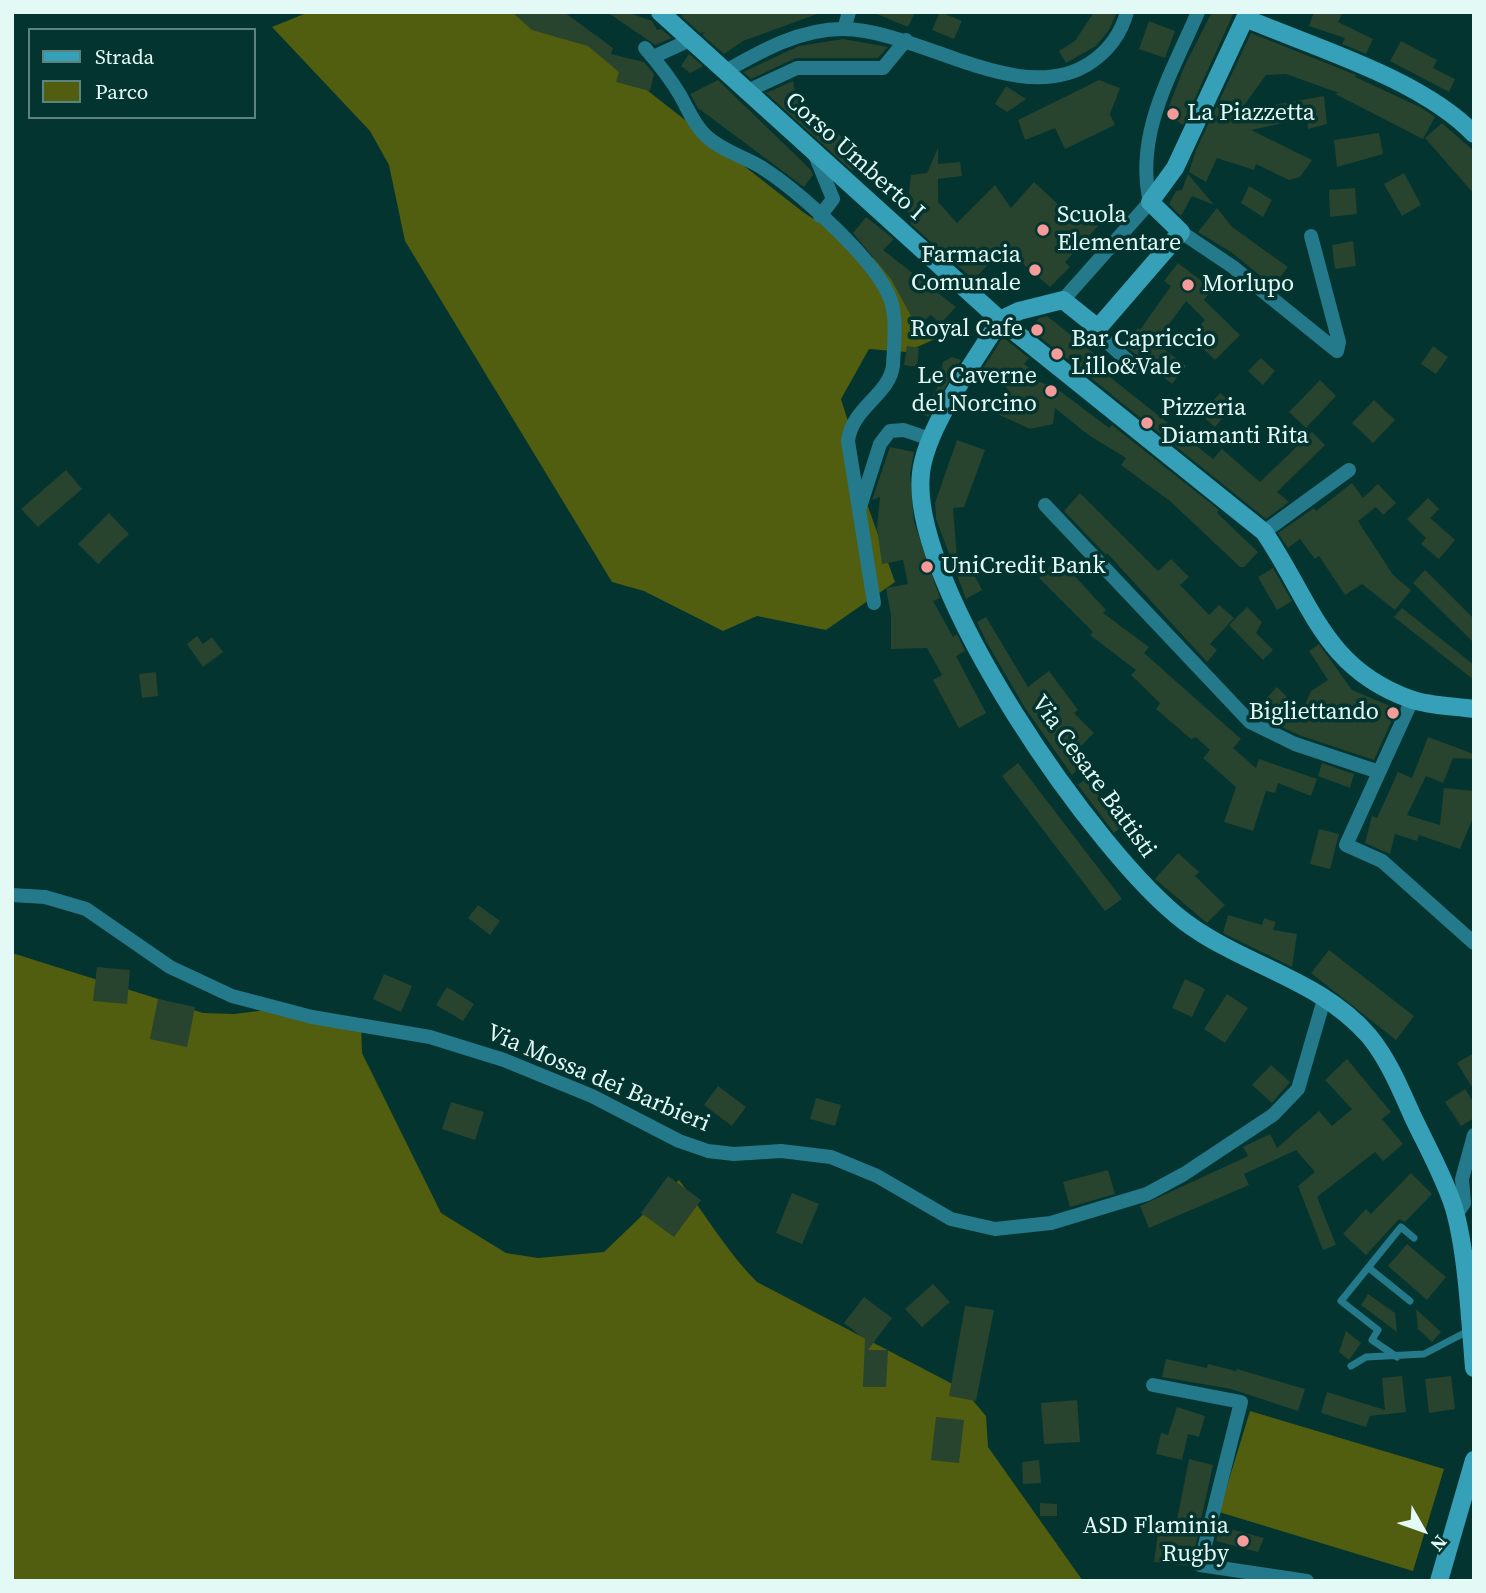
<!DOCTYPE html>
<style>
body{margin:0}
#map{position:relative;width:1486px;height:1593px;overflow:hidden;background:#04342f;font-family:"Source Serif 4",serif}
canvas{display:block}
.frame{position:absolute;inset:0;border:14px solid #e2f9f5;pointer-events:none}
.legend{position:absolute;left:28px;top:28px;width:228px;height:91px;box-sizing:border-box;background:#04342f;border:2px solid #5d837e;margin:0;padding:9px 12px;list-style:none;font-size:21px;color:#e2f9f5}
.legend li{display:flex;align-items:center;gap:14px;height:35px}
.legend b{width:35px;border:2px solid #5d837e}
.north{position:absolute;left:1388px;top:1495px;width:70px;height:70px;-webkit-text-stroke:5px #04342f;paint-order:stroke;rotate:130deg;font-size:19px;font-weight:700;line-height:28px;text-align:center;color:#e2f9f5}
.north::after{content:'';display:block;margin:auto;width:24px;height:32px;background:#e2f9f5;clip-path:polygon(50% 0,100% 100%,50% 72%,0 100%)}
</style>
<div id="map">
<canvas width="1486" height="1593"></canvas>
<div class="frame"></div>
<ul class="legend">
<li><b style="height:9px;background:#35a0b8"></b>Strada</li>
<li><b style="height:19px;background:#515d0f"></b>Parco</li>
</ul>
<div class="north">N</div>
</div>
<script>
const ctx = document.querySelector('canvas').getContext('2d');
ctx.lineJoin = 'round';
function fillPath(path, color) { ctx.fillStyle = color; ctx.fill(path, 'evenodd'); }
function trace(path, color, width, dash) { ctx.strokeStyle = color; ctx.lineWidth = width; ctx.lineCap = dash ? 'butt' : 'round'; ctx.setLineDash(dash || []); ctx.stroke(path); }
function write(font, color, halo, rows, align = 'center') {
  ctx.font = font + ' "Source Serif 4",serif'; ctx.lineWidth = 7; ctx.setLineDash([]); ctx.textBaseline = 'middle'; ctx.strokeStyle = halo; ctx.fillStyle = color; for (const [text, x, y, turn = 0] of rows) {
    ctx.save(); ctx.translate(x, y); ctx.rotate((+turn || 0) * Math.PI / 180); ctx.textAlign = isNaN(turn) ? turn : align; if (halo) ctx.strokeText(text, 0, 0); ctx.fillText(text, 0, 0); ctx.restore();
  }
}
fillPath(new Path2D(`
 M309,12H547L803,212L908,281L913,318L935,339L906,352L869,349L841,399L852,434L856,473L895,582L826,630L757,616L723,631L644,591L612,582L405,241L389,165L370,131L272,27Z
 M12,953L203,1013L234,1014L267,1010L361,1023L362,1053L441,1213L506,1253L538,1258L604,1252L679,1180C705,1214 727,1252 757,1282L964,1390L986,1416L988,1447L1083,1581H12Z
 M1250,1411L1444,1469L1413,1571L1219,1512Z`), '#515d0f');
fillPath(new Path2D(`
 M512,12H564L613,48L611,54L644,62L654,74L650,91L616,82L619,72L588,46L532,30Z
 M607,12H627L652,21L657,30L661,29L672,38L655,45Z
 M685,12H817V14L743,41L724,54L702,35L705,32L700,33L681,16Z
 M872,12H915L908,27Z
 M940,12L962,21L954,39L932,30Z
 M1094,12H1117L1109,30L1096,46L1066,63L1059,51L1075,41Z
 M1212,12H1234L1183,125L1166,114L1184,67Z
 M1314,12H1343L1338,22L1373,39L1366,54L1342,44L1345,38L1309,26Z
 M1149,21L1175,31L1165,58L1139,49Z
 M1251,33L1356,75L1355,77L1420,107L1435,117L1423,139L1335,94L1339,93L1286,74L1266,75L1240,111L1324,96L1327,124L1308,129L1307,118L1251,130L1312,160L1300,177L1289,180L1256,164L1254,170L1217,158L1206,182L1189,172L1196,150Z
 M843,39L888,47L878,58H796L751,79L743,72L799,46Z
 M1401,41L1437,60L1433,68L1455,79L1449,92L1390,61Z
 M689,54L703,66L690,73L681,66Z
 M718,80L811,170L813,175L804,187L698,108L690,94Z
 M1099,80L1120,88L1110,114L1115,125L1065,149L1055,128L1025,140L1018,120Z
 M793,81L795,93L864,158L852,171L766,93Z
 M1006,86L1026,99L1007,112L995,104Z
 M1442,123L1474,151V194L1425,138Z
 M1379,133L1383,154L1337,167L1334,140Z
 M938,148V164L960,162L962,176L938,179V202L957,223L995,185L1011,208L1034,182L1074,219L1081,211L1098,226L1065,262L1070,267L1050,287L1003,247L974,280L911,224L907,210L911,175L927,173Z
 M1404,173L1421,205L1402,216L1384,184Z
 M1188,174L1214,205L1192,196L1181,216L1169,204L1176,191L1182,190Z
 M1249,186L1272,200L1263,217L1241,203Z
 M1355,188L1357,214L1330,217L1329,190Z
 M1217,208L1232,227L1288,267L1273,286L1231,252L1198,232Z
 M866,217L894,239L883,250L956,307L940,324L931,315L917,327L891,279L853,233Z
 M1353,241L1356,266L1335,269L1332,245Z
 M1178,263L1212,289L1204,300L1240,335L1215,360L1190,336L1205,320L1186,301L1164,331L1167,333L1159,345L1186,366L1172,384L1124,345L1138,328L1140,330L1171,286L1164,281Z
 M1047,316L1110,366L1105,373L1213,459L1222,449L1260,482L1312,432L1325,445L1277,492L1289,502L1266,519L1030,329L1039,318Z
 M1003,337L1029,358L1024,364L1039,375L1035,380L1056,388L1109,428L1112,425L1219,510L1217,513L1258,552L1244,567H1240L1170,501L1121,465L1126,458L1087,434L1055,408L1053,424L1030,429L991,411L1008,389L982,370Z
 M907,346L919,348L917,367L904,365Z
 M1433,346L1448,357L1436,374L1421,364Z
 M952,357L961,360L928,417L922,414L937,388L943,362Z
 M1261,358L1275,371L1263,385L1248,371Z
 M1320,380L1336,396L1306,428L1289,412Z
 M1220,393L1234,405L1215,427L1201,415Z
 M1374,400L1395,420L1373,443L1352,423Z
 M957,440L985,450L964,507L953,508L958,571L969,565L982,590L966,599L936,519L935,503Z
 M890,447L914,452L910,474L914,522L940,598L933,601L953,637L957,634L965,651L956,656L986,713L959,728L933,680L942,675L927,648L891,649V615L886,588L908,584L903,560L882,564L877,528L880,497L872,500Z
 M66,470L82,489L38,527L21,509Z
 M1352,483L1363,498L1378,484L1396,503L1383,515L1376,507L1358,521L1393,575L1411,590L1395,610L1362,584L1345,595L1319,556L1315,559L1300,539L1288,548L1278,533L1314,508L1316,511Z
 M1080,493L1158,571L1171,559L1189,577L1180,585L1209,615L1219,605L1234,618L1210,644L1217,650L1207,662L1107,553L1106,555L1064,511Z
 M1428,498L1439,509L1430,518L1455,540L1439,559L1421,544L1426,538L1407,519Z
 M109,513L129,534L98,564L78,544Z
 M1058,558L1106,610L1103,613L1149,647L1144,653L1241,739L1233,748L1256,768L1259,759L1317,779L1311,796L1278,783L1275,793L1266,791L1253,831L1224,822L1236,787L1203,758L1210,750L1196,737L1191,739L1156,709L1160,703L1131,675L1136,670L1090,635L1093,632L1039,578Z
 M1273,568L1292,601L1277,610L1258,577Z
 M1425,570L1474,619V643L1413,583Z
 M1247,607L1262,622L1256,633L1273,650L1263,660L1229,625Z
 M1402,608L1474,665V680L1394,617Z
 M986,617L1028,687L1049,671L1078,710L1074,713L1094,733L1079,748L1089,759L1072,775L1025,708L986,641L977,622Z
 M197,636L203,644L212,637L223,652L203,667L187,644Z
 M1319,644L1352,690L1397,709L1374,760L1299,735L1267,720L1256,709L1277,687L1302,712L1311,691L1328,680L1309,651Z
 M156,672L158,696L142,698L139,674Z
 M1428,737L1474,754V759L1453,758L1443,783L1426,776L1407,815L1440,825L1444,788L1474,791V815L1460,849L1419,835L1417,841L1395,834L1390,854L1365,843L1372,816L1377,818L1398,772L1412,778Z
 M1018,763L1122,899L1105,911L1002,776Z
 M1322,763L1354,774L1350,788L1318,776Z
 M1085,779L1103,801L1106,799L1125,824L1114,833L1078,785Z
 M1319,829L1339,834L1330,869L1310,864Z
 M1178,853L1199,872L1195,876L1225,905L1207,923L1155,879Z
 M478,905L500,921L490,935L468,918Z
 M1228,915L1262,925L1264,918L1276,922L1273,930L1297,934L1292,967L1223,933Z
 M1329,950L1414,1016L1396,1040L1311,973Z
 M97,967L130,970L127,1004L93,1001Z
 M384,974L412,986L401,1012L373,999Z
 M1185,979L1205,989L1192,1017L1172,1008Z
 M447,987L474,1004L463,1021L436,1005Z
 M1227,994L1248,1008L1225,1043L1204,1029Z
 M158,999L195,1007L187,1047L150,1039Z
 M1474,1053V1090L1457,1063Z
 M1347,1059L1391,1112L1382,1119L1403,1144L1383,1161L1375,1152L1317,1197L1336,1245L1323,1250L1298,1186L1315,1172L1296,1150L1244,1174L1249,1185L1149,1228L1140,1206L1248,1156L1243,1147L1270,1134L1277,1148L1319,1111L1332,1126L1352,1109L1325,1080Z
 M1271,1065L1290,1082L1272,1103L1252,1085Z
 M718,1086L746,1107L732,1126L704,1105Z
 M1465,1089L1474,1103V1118L1461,1126L1445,1102Z
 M816,1098L841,1105L835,1126L810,1119Z
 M451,1102L484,1112L475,1140L442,1129Z
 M1108,1170L1115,1194L1070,1207L1063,1182Z
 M1411,1173L1432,1194L1405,1222L1399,1219L1366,1255L1343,1234L1366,1209L1371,1214Z
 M668,1176L701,1200L674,1237L641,1213Z
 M792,1193L819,1204L802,1244L776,1233Z
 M1407,1244L1446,1277L1427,1300L1388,1266Z
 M933,1284L950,1302L922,1327L905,1309Z
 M1368,1294L1395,1313L1397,1332L1361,1305Z
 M864,1297L892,1318L868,1350H888L886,1387H863L865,1339L844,1323Z
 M965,1306L994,1310L976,1401L949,1396Z
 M1416,1309L1441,1332L1432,1342L1418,1329Z
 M1346,1331L1361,1343L1349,1360L1339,1352Z
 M1166,1359L1207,1368L1208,1364L1236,1371L1237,1369L1305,1389L1298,1411L1231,1389L1162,1377Z
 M1402,1376L1406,1412L1370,1416L1366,1427L1321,1413L1327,1392L1385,1410L1382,1378Z
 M1451,1376L1455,1409L1429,1413L1425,1379Z
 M1077,1400L1080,1442L1044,1444L1041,1403Z
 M1177,1407L1205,1416L1199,1437L1188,1434L1182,1460L1156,1454L1161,1433L1168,1435Z
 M936,1417L964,1420L959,1463L931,1460Z
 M1189,1459L1213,1465L1191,1566L1154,1562L1158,1533L1174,1535Z
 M1039,1460L1041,1483L1023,1484L1022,1462Z
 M1040,1503L1057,1504V1516H1040Z
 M1222,1519L1230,1521L1227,1528L1264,1538L1258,1552L1216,1541Z`), '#28432e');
trace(new Path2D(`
 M1369,1268L1410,1301
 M1397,1357L1372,1340L1378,1330L1341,1301L1401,1227L1414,1238
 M1351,1366L1366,1357L1424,1354L1470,1330`), '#24798b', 7);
trace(new Path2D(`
 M844,29L849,12
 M645,48C658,63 670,78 680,95C688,109 694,125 706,136C722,151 743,156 761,167C797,190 878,261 891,301C897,320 894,345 893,365C890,395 852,407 848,441L874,603
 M653,57L690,40
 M724,72C761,51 799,29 843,29C921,30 1020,109 1090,63C1108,51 1121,34 1127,12
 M745,92L797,68H883L906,40
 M815,155L833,199L820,216
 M1181,232L1233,267L1337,351L1339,342L1311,236
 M1063,300L1150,202C1134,134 1172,73 1198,12
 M1098,328L1107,342L1136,368
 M1045,505L1250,722L1295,744L1379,772
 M860,507L880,444L890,431L904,430L930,439
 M1264,532L1349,470
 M1412,700L1346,845L1382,861L1474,943
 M12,895L45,897L86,909L170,967L232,996L312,1017L430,1037L504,1060L592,1096L679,1141L708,1151L734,1154L781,1151L831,1157L877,1176L951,1219L995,1229L1051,1223L1147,1194L1184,1174L1273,1115L1298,1089L1325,996
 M1456,1215L1464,1203L1462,1179L1474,1135
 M1153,1385L1241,1402L1200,1565L1307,1581`), '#24798b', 14);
trace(new Path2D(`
 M660,12L1000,320L1264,532C1311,601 1323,668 1410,699C1429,706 1453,706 1474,709
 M1000,320C975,361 926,427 921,473C908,584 1097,856 1185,922C1244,966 1320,979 1369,1036C1388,1059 1400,1088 1412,1115C1426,1145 1444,1176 1454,1208C1467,1253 1470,1321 1474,1368
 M1000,320L1019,311L1063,300L1098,328L1181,232L1150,202L1175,168L1245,18C1316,48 1421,79 1474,134
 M1439,1581L1474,1460`), '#35a0b8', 18);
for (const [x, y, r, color] of [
 [1173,114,7,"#f59b99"],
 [1043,230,7,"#f59b99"],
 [1035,270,7,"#f59b99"],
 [1188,285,7,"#f59b99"],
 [1037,330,7,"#f59b99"],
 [1057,354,7,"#f59b99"],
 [1051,391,7,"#f59b99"],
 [1147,423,7,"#f59b99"],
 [927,567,7,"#f59b99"],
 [1393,713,7,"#f59b99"],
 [1243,1541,7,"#f59b99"]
]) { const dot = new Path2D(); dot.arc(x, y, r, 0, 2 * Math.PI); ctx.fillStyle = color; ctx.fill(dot); trace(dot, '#04342f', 2.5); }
write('24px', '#e2f9f5', '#04342f', [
 ["La Piazzetta",1187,114],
 ["Scuola",1057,216],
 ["Elementare",1057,244],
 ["Farmacia",1021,256,"right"],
 ["Comunale",1021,284,"right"],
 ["Morlupo",1202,285],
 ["Royal Cafe",1023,330,"right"],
 ["Bar Capriccio",1071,340],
 ["Lillo&Vale",1071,368],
 ["Le Caverne",1037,377,"right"],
 ["del Norcino",1037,405,"right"],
 ["Pizzeria",1161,409],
 ["Diamanti Rita",1161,437],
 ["UniCredit Bank",941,567],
 ["Bigliettando",1379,713,"right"],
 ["ASD Flaminia",1229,1527,"right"],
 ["Rugby",1229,1555,"right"]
], 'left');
write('24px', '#e2f9f5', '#04342f', [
 ["Corso Umberto I",854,157,42],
 ["Via Cesare Battisti",1093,777,54],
 ["Via Mossa dei Barbieri",598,1079,23]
]);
</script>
